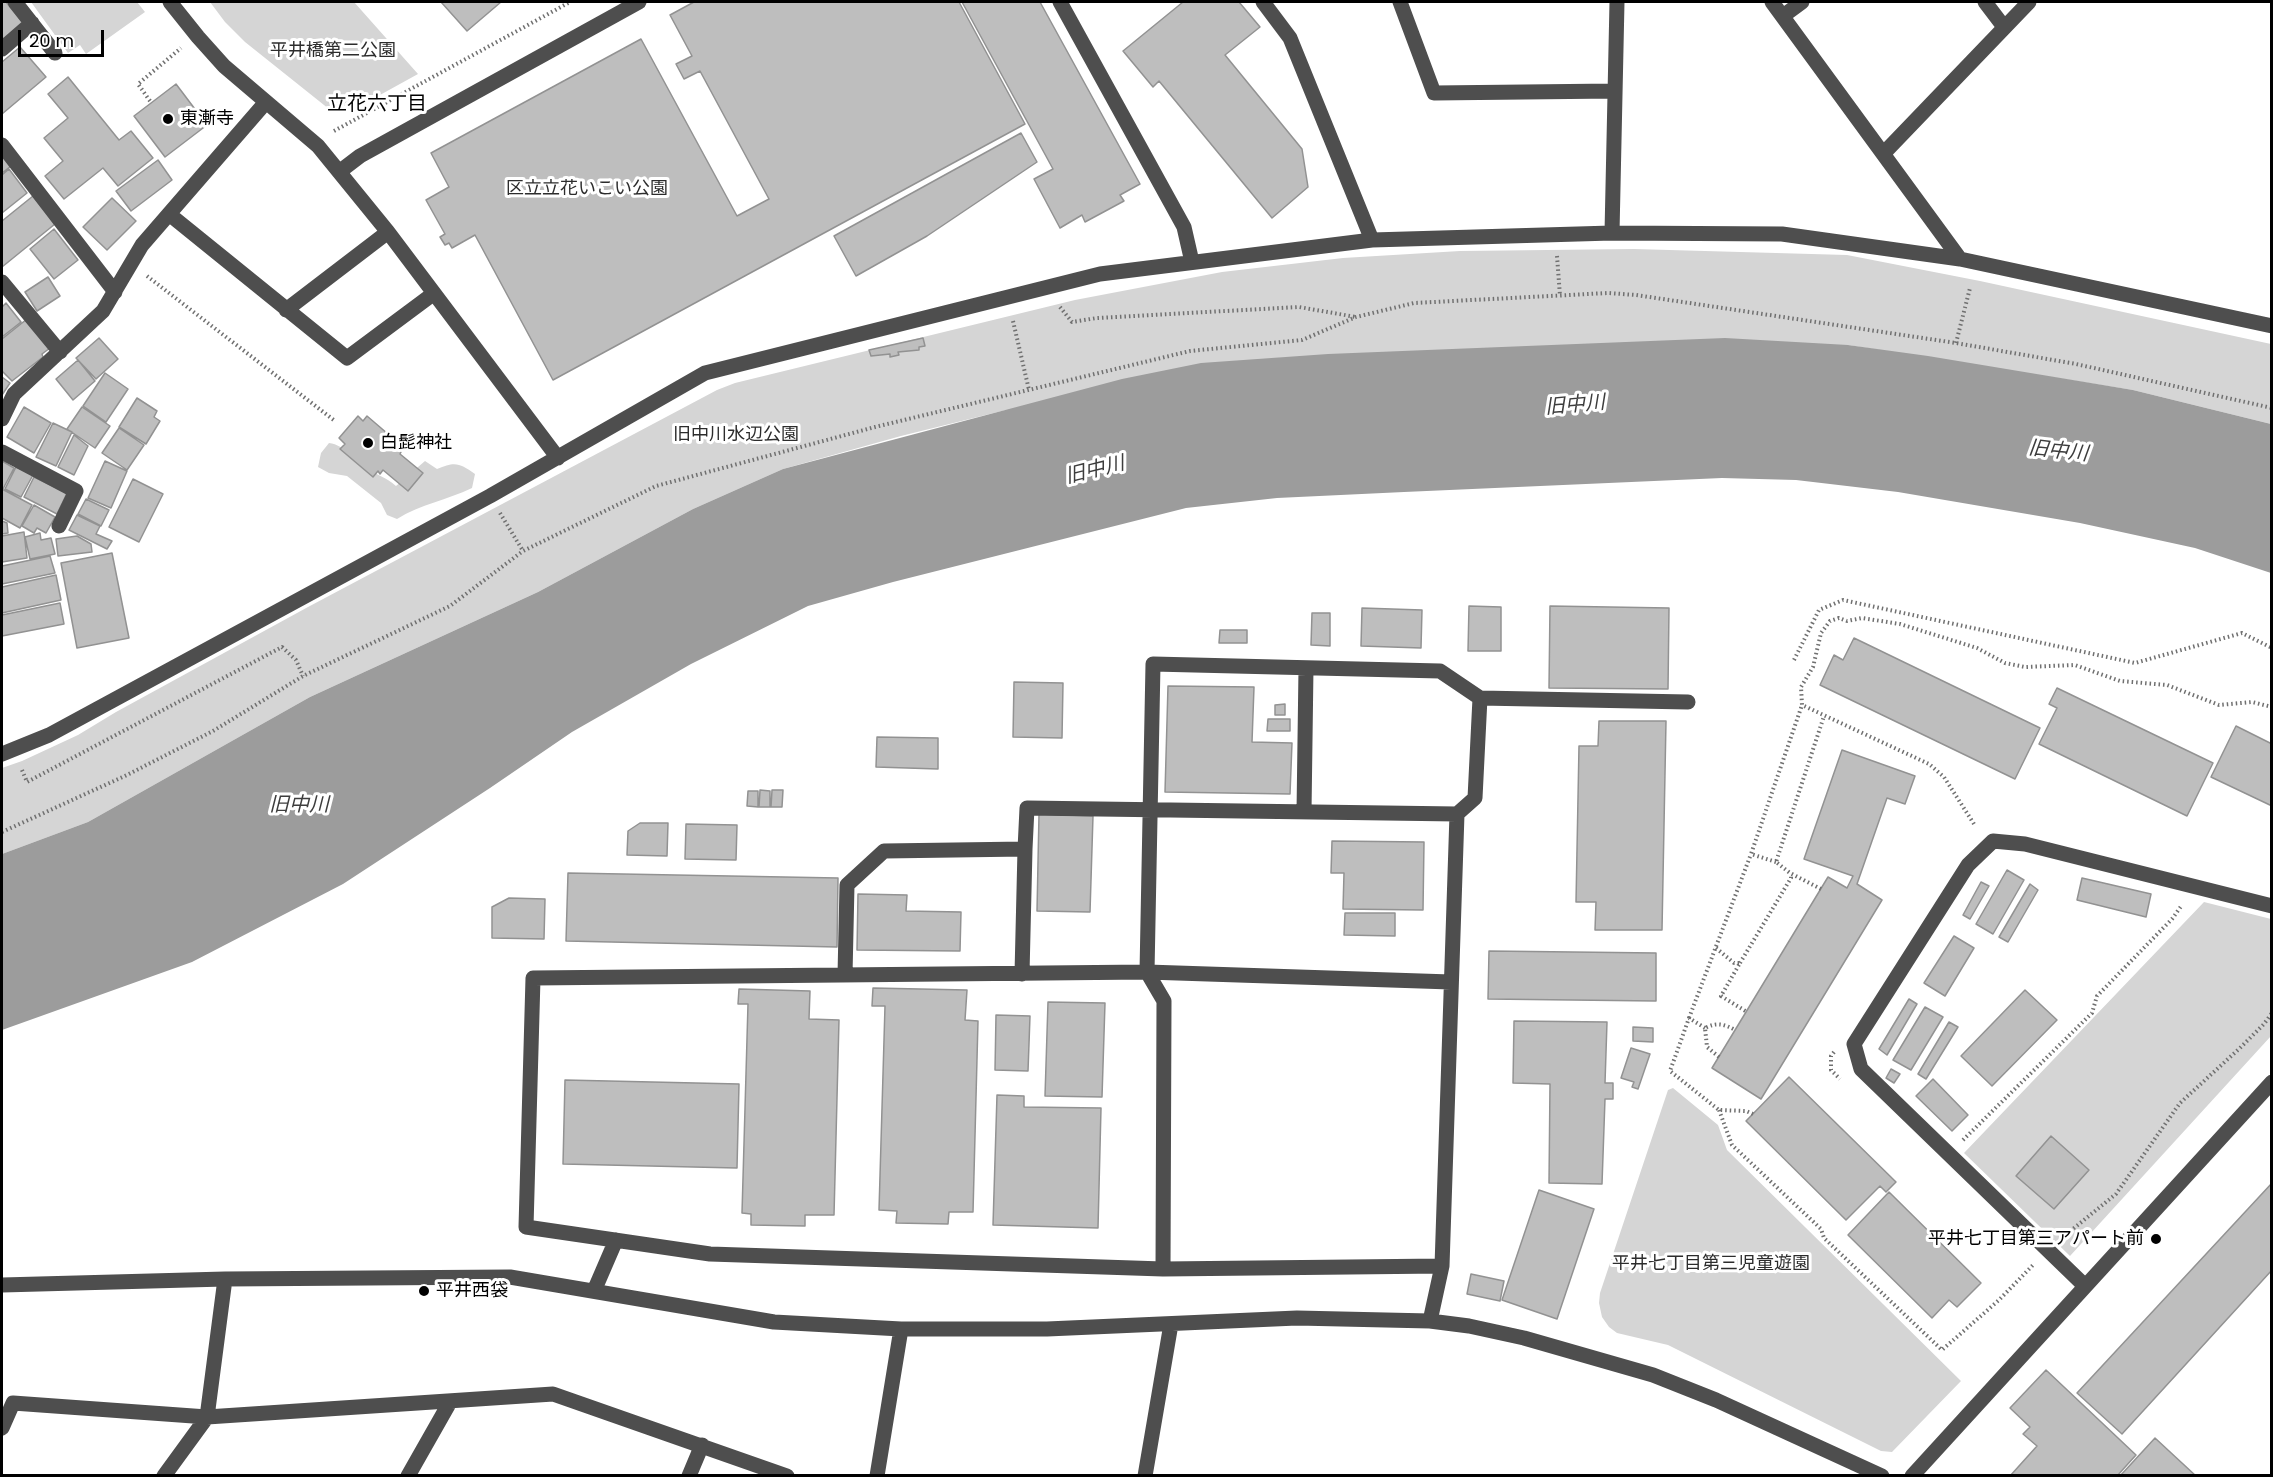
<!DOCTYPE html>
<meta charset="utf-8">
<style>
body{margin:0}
#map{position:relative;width:2273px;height:1477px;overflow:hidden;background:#fff;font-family:Poppins,sans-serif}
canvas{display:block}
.frame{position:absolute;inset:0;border:3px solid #000;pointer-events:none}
.scale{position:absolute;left:18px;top:30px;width:86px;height:27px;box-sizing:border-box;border:3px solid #000;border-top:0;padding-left:8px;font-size:18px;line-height:21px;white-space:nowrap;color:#000;-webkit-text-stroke:4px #fff;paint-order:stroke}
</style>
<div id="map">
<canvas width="2273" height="1477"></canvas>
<div class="frame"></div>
<div class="scale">20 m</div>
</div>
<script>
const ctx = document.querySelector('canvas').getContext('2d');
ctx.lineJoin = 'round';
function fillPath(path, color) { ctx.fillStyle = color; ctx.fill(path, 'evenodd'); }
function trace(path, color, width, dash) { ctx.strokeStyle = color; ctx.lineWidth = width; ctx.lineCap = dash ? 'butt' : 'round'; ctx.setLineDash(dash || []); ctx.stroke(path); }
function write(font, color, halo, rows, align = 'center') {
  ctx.font = font + ' Poppins,"Noto Sans JP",sans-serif'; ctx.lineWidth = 6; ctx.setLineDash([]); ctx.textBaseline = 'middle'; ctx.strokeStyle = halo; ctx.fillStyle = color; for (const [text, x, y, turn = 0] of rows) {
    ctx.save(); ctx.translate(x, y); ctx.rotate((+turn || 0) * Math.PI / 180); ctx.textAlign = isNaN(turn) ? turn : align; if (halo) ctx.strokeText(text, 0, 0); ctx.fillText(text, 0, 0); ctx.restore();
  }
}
fillPath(new Path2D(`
 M31,2H137L145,12L86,54L80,45L68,53Z
 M210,2H354L418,74L351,111L329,109L245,42L225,22Z
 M1634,249L1847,255L1980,281L2271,344V424L2133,390L1848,345L1006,410L901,436L783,469L693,509L538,592L310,697L88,822L2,854V768L22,761L78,735L116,712L308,607L717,390L735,383L1075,300L1222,272L1343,258L1460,251Z
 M329,443C345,445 355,461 368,469C378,476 386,477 396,486L425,461L437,469C455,461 460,463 475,474L472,488C447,500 421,504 397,519L387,515L381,503L347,476L329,473L318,467L321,453Z
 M2204,902L2271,919V1036L2070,1256L1964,1153Z
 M1673,1088L1718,1125L1727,1150L1961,1381L1892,1452L1881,1451L1668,1345L1617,1333L1609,1327L1602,1317L1599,1303L1600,1293L1668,1090Z`), '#d5d5d5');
fillPath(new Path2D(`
 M1725,338L1848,345L1928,356L2133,390L2271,424V573L2195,548L2080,523L1898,492L1796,480L1722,478L1404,492L1277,498L1186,508L893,582L808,606L691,664L572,732L490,788L343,884L192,962L2,1030V854L88,822L310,697L538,592L693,509L783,469L1122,379L1201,363L1328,354Z`), '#9c9c9c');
const building = new Path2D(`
 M2,2H6L24,24L4,40L2,37Z
 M441,2H501L467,31Z
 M694,2H959L1025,124L553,380L475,235L452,248L449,243L445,245L440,237L445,234L426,200L449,187L431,153L641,39L737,216L769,199L700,71L684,79L676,64L692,56L670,15Z
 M962,2H1040L1140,184L1120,195L1124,201L1085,222L1082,215L1060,228L1034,179L1053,169Z
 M1183,2H1239L1260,27L1225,55L1302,149L1308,187L1272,218L1159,81L1153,87L1123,51Z
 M20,47L46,77L2,114V62Z
 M68,77L119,140L131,131L153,158L118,186L103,168L64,199L45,176L63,161L44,138L68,118L48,94Z
 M176,84L207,125L165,157L134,116Z
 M1021,133L1037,162L927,236L856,276L834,236Z
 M2,153L11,166L2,173Z
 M158,160L172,180L131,211L116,191Z
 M9,169L27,193L2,213V175Z
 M33,196L55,224L2,267V221Z
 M112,198L136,221L107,250L83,227Z
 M54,229L78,260L54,279L30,249Z
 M48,277L60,296L37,311L25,292Z
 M6,303L21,322L2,337V307Z
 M27,319L50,348L42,354L43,357L12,381L2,371V339Z
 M99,338L118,359L96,379L76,358Z
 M923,338L925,346L919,347V350L898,352L899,355L890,357V354L871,356L869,350Z
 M78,360L95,381L73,400L56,379Z
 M105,373L128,389L106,422L83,406Z
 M2,377L10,383L2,395Z
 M137,398L157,411L154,417L160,421L146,444L119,427Z
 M24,407L51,423L34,453L7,437Z
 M82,407L110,426L95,448L67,429Z
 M358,416L363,421L367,416L402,446L398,450L401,452L400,454L423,473L408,491L383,470L380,474L378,471L373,477L340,449L345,444L339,438Z
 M53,423L72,432L56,466L36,457Z
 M119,428L144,445L127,470L102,453Z
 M74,435L88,446L74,475L58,467Z
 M2,461L14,468L3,489L2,488Z
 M105,461L127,471L111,508L88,498Z
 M16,467L33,475L21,497L5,489Z
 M34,477L67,493L57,514L24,497Z
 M133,479L163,494L139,542L109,527Z
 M2,489L32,505L20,528L2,518Z
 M86,499L109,510L101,526L78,514Z
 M34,505L55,517L46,533L37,528L34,533L22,526Z
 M77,515L100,526L96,534L112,541L107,549L69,530Z
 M2,521L7,523L8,533L2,534Z
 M24,532L27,558L2,562V536Z
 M40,533L41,540L51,538L55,554L30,559L25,537Z
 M77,536L91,544L92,552L58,556L56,539Z
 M112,553L129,638L77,648L61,563Z
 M50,556L55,573L2,584V566Z
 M56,575L61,600L2,613V587Z
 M60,603L64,624L2,636V615Z
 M1469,606L1501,607V651H1468Z
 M1550,606L1669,608L1668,689L1549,688Z
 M1362,608L1422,610L1421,648L1361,646Z
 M1312,613H1330V646L1311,645Z
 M1220,630H1247V643H1219Z
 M1854,638L2040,728L2015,779L1820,685L1834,655L1843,660Z
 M1014,682L1063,683L1062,738L1013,737Z
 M1168,686L1254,687L1252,742L1292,743L1290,794L1165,792Z
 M2057,688L2213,763L2187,816L2039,744L2057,708L2049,704Z
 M1285,704V715H1275V705Z
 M1268,719H1290V731H1267Z
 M1599,721H1666L1662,930H1595L1596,902H1576L1579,746H1598Z
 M2236,726L2272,744V806L2211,777Z
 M877,737L938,738V769L876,767Z
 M1842,750L1915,776L1905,804L1887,798L1857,884L1882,900L1761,1099L1712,1068L1828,877L1847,888L1853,876L1804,859Z
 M760,790L770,791V807H759Z
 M772,790H783L782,807H771Z
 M748,791H758V807L747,806Z
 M1039,814L1093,816L1090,912L1037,911Z
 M640,823H668L667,856L627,855L628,831Z
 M686,824L737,825L736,860L685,859Z
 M1332,841L1424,842L1423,910L1343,909L1344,873H1331Z
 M2007,870L2024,880L1993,934L1976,924Z
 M568,873L838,878L837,947L566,941Z
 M2082,878L2151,894L2146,917L2077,900Z
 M1981,882L1989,886L1970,919L1963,915Z
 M2030,884L2038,890L2008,942L1999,937Z
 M858,894L907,895L906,911L961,912L960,951L857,950Z
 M509,898L545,899L544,939L492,938V907Z
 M1345,913H1395V936L1344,935Z
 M1954,936L1974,948L1945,996L1924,983Z
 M1489,951L1656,953V1001L1488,999Z
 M873,988L967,990L965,1020L978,1021L973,1212H949L948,1224L896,1223L897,1211L879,1210L885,1006H872Z
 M739,989L810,991L809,1019L839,1020L834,1215H805V1226L751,1225V1214L742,1213L748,1004H738Z
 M2025,990L2057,1020L1992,1086L1961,1056Z
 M1909,999L1917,1004L1887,1055L1879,1049Z
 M1048,1002L1105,1003L1102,1097L1045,1096Z
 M1925,1007L1943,1017L1911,1070L1893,1060Z
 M996,1015L1030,1016L1028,1071L995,1070Z
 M1514,1021L1607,1022L1605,1083H1613V1099H1605L1602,1184L1549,1183L1550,1084L1513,1083Z
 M1949,1022L1958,1027L1926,1079L1918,1074Z
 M1633,1027L1653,1028V1042L1633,1041Z
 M1631,1048L1650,1054L1638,1089L1632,1087L1634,1082L1621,1078Z
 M1891,1069L1900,1074L1894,1083L1886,1078Z
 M1789,1077L1896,1182L1886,1192L1880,1186L1846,1220L1746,1121Z
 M1933,1079L1968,1115L1952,1131L1916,1096Z
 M565,1080L739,1084L737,1168L563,1164Z
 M997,1095L1024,1096V1107L1101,1108L1098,1228L993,1225Z
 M2051,1136L2089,1170L2054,1209L2016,1176Z
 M2272,1183V1270L2122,1434L2077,1393Z
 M1539,1190L1594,1209L1557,1319L1502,1300Z
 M1889,1192L1981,1283L1957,1307L1949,1300L1932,1318L1848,1235Z
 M1471,1274L1504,1281L1500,1301L1467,1294Z
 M2046,1370L2136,1455L2117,1476H2010L2037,1446L2023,1434L2030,1427L2010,1408Z
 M2155,1438L2196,1476H2120Z`);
fillPath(building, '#bebebe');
trace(building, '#929292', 1.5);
trace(new Path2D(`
 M150,101L138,84L181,48
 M334,131L570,2
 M1557,256L1560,296
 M147,276L335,421
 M1060,307L1072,322L1097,318L1299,307L1356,317
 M1013,321L1029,390
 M1956,343L1970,288
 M500,513L523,551L656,486L875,427L1190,351L1302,340L1356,317L1414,303L1608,293L1636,295L1956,343L2076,364L2272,408
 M1794,660L1819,610L1843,600L2135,663L2242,633L2272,648
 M22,770L27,782L282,647L296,660L303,676
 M1974,824L1944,777L1929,764L1802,705L1801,687L1813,667L1821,633L1830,621L1839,618L1847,621L1862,618L1900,624L1977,648L2005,663L2025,667L2075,665L2120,681L2167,685L2219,705L2252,702L2272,707
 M2,832L127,775L213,731L303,676L450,606L523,551
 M1776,862L1751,854L1802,705
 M1821,889L1790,873L1776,862L1824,716
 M1716,948L1734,963H1740L1721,996L1747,1012
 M1740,963L1791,878V874
 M1689,1018L1751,854
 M1705,1028L1689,1018L1670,1071L1719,1110L1746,1111L1753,1114
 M1834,1052L1831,1056V1070L1840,1079
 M1719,1057L1707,1047L1705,1028C1717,1022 1724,1024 1735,1030
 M1719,1110L1732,1145L1821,1229L1824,1238L1942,1350L1999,1300L2034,1264
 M1963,1140L2092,1013L2097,996L2172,919L2182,905
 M2063,1237L2116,1194L2180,1103L2240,1048L2264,1024L2272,1013`), '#707070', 4, [1.5, 3]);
trace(new Path2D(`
 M15,2L55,53
 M170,2L198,37L224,66L318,146L388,232L558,458
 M1060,2L1184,227L1192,262
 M1263,2L1290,38L1372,240
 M1400,2L1434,93L1614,91
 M1772,2L1960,259
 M1985,2L2004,27
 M1783,16L1802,2
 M2,49L32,23
 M2,145L115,292
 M1884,153L2029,2
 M339,172L360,156L639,2
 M169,214L347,358L433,294
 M1612,233L1617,2
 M2,282L60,352
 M286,310L388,232
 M2,419L14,394L103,311L142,245L266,102
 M2,452L76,491L59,526
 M1480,698L1688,702
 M2,754L49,735L490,496L705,373L1100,274L1372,240L1612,233L1782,234L1960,259L2272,326
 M1304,812L1306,668
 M1022,974L1025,849
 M845,975L847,885L884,851L1025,849L1027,808L1457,814
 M1442,1266L1163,1269L710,1254L526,1227L533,978L1147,972L1451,982
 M1163,1269L1164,1001L1147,972L1153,664L1440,671L1480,698L1475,798L1457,814L1442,1266L1430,1321
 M2,1285L225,1279L510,1277L774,1322L901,1329H1047L1297,1318L1430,1321L1469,1326L1524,1338L1653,1375L1716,1400L1882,1476
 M2085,1286L1861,1069L1854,1044L1968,865L1993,841L2025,844L2272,906
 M594,1291L616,1240
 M2,1428L13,1403L207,1417L553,1394L787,1476
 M164,1476L207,1417L225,1279
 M408,1476L450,1402
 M689,1476L702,1445
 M877,1476L901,1329
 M1145,1476L1171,1324
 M1912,1476L2272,1082`), '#4e4e4e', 15);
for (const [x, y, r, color] of [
 [168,119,6,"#000"],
 [368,443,6,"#000"],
 [2156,1239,6,"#000"],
 [424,1291,6,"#000"]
]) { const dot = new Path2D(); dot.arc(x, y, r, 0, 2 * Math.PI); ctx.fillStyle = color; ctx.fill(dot); trace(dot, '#fff', 2); }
write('18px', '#2c2c2c', '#fff', [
 ["平井橋第二公園",333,51],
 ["区立立花いこい公園",587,189],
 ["旧中川水辺公園",736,435],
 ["平井七丁目第三児童遊園",1711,1264]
]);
write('18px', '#000', '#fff', [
 ["東漸寺",180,119],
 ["白髭神社",380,443],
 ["平井七丁目第三アパート前",2144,1239,"right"],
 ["平井西袋",436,1291]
], 'left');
write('20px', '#000', '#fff', [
 ["立花六丁目",377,105]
]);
write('italic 20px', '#3d3d3d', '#fff', [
 ["旧中川",1575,406,-5],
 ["旧中川",2058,452,6],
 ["旧中川",1095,471,-14],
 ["旧中川",299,806]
]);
</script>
